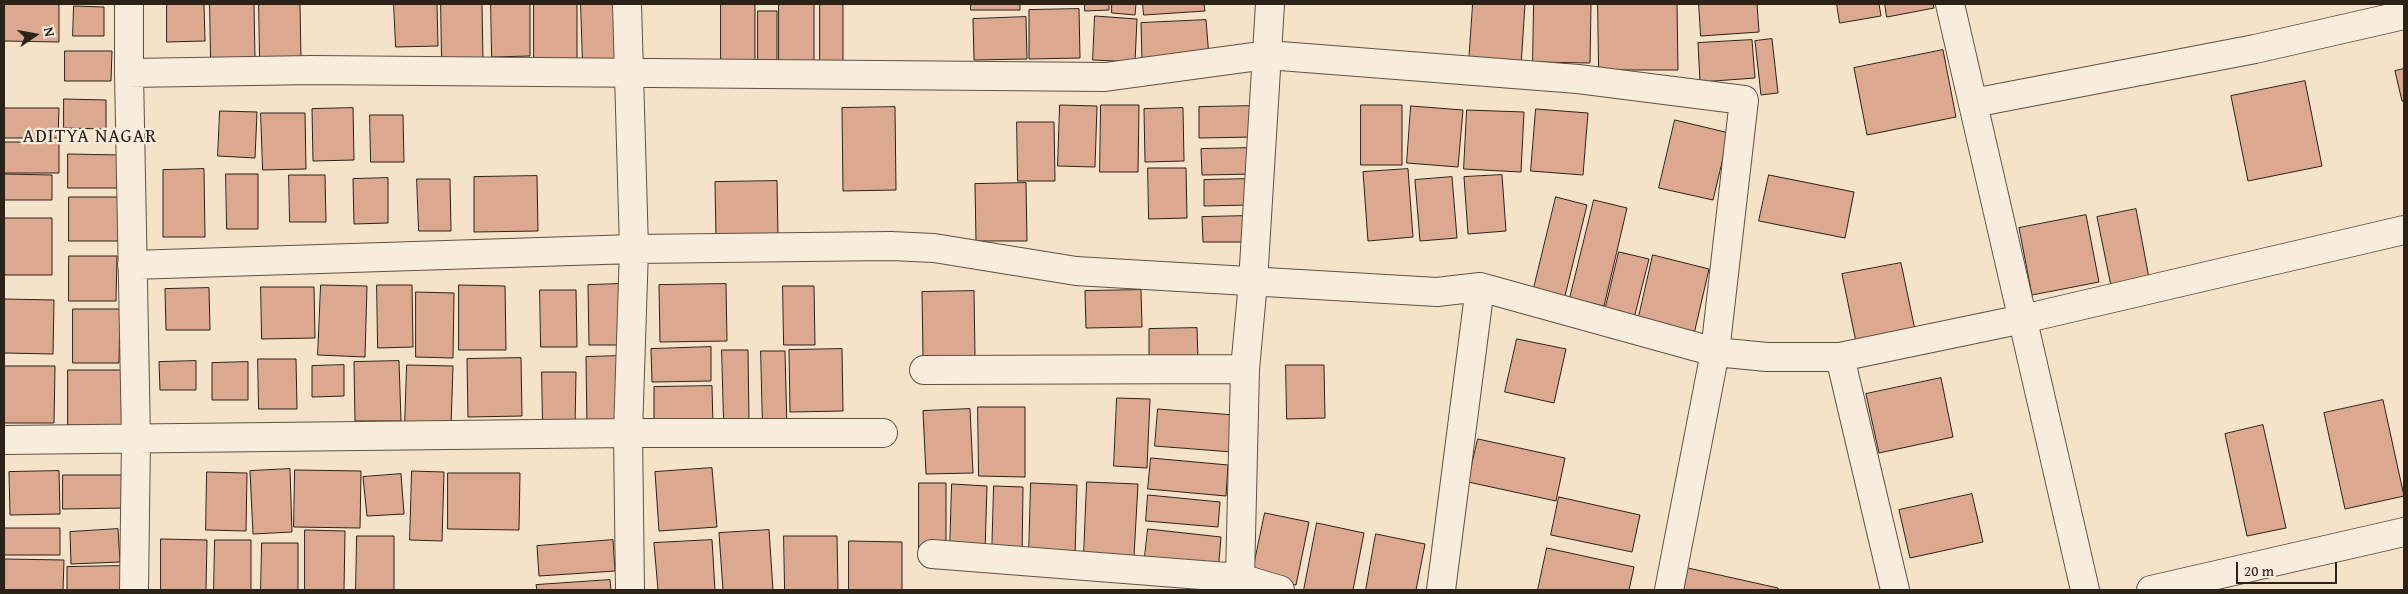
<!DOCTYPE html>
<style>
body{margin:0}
#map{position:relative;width:2408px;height:594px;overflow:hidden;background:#f4e2c9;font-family:"Gentium Book Plus",serif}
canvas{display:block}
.frame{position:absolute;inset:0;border:5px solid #2c2218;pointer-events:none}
.north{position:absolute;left:10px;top:10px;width:50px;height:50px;-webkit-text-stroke:4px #f8ecdc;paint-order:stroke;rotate:78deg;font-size:14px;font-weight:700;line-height:20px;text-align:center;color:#2c2218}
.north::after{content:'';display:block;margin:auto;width:18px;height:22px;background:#2c2218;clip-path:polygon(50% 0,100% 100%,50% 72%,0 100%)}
.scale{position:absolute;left:2236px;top:562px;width:101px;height:22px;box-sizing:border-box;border:2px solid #2c2218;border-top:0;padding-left:6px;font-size:15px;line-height:18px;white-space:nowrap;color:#2c2218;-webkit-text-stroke:4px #f8ecdc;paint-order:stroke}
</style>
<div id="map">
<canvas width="2408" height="594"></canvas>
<div class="frame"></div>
<div class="north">N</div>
<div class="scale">20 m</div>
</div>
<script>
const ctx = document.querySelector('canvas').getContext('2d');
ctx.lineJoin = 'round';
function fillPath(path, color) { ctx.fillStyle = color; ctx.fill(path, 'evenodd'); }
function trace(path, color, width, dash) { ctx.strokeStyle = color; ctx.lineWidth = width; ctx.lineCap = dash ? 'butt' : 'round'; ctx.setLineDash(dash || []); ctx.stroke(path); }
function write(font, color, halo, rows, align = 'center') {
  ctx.font = font + ' "Gentium Book Plus",serif'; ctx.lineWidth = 4.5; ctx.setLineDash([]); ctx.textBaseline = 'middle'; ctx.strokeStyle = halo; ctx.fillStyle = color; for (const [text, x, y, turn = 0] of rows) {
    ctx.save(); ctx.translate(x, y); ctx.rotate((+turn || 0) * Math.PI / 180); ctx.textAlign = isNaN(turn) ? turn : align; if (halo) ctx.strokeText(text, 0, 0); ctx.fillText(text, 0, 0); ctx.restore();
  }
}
const building = new Path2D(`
 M4,4H59V42L4,41Z
 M167,4H204L205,41L167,42Z
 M210,4H254L255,60L211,61Z
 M259,4H300L301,60H260Z
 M394,4H437L438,46L396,47Z
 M441,4H482L483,61L442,62Z
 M491,4H530V56L492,57Z
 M534,4H577V66H534Z
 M581,4H621V63L583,65Z
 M721,4H755V68L721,69Z
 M779,4H814V67H779Z
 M820,4H843V64H820Z
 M971,4H1020V10H971Z
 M1085,4H1109V10L1085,11Z
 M1112,4H1136L1135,15L1112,13Z
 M1143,4H1204L1205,11L1144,15Z
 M1473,4H1525L1521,66L1469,63Z
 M1534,4H1591L1590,63L1533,62Z
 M1598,4H1677L1678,70H1599Z
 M1699,4H1757L1759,32L1701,36Z
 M1837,4H1879L1881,16L1840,23Z
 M1885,4H1933L1934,8L1887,17Z
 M74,6L104,7V36H73Z
 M1079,9L1080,58L1029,59V10Z
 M758,11H777V67H758Z
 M1095,16L1137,19L1135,62L1093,60Z
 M1026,17L1027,59L974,60L973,19Z
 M1206,20L1209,57L1142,60L1141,23Z
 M1772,39L1778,93L1761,95L1755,41Z
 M1752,40L1755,78L1700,82L1698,43Z
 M1943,50L1956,117L1867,135L1854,68Z
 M65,51H112L111,81H65Z
 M2404,69V101H2402L2395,71Z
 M2305,81L2322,166L2248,181L2231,96Z
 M64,99L106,100V129L64,128Z
 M1060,105L1097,106L1095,167L1058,166Z
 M1101,105H1139L1138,172H1100Z
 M1361,105H1402V165H1361Z
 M1255,106V137L1199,138V107Z
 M1411,106L1463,110L1458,167L1407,163Z
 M895,107L896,190L843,191L842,108Z
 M4,108H59L58,138H4Z
 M353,108L354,160L313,161L312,109Z
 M1183,108L1184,161L1145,162L1144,109Z
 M1536,109L1588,113L1583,175L1531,171Z
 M1467,110L1524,112L1521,172L1464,169Z
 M220,111L257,112L255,158L218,156Z
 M261,113H305L306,169L263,170Z
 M370,115H403L404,162H371Z
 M1675,120L1729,133L1713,200L1659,188Z
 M1017,122H1054L1055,181H1018Z
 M4,142H59V173H4Z
 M1254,148L1255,174L1202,175L1201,149Z
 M68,154L121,155V188H68Z
 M1148,168H1186L1187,218L1149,219Z
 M204,169L205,237H163V170Z
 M1408,169L1413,237L1368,241L1363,172Z
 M4,174L52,175V200H4Z
 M226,174H258V229H227Z
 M289,175H325L326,222H290Z
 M1502,175L1506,231L1468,234L1464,177Z
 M1769,175L1854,192L1845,238L1759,221Z
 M537,176L538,231L474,232V177Z
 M1452,177L1457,238L1420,241L1415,180Z
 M388,178V223L354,224L353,179Z
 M417,179H450L451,231H419Z
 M1249,179V205L1204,206V180Z
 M777,181L778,237L716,238L715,182Z
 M1026,183L1027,241H976L975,184Z
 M69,197H123V241H69Z
 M1556,197L1587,205L1564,300L1533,292Z
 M1594,200L1627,208L1604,306L1570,298Z
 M2136,209L2149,278L2111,286L2097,217Z
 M2086,215L2099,282L2032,295L2019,228Z
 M1248,216V242H1203L1202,217Z
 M4,218H52V275H4Z
 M1619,252L1649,259L1632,326L1603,319Z
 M1653,255L1709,269L1694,334L1638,321Z
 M69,256H117L116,301H69Z
 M1901,263L1915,330L1856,342L1842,274Z
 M619,284L620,345H589L588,285Z
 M726,284L727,341L660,342L659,285Z
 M321,285L367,286L365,357L318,355Z
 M377,285H412L413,347L378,348Z
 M459,285L505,286L506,350H459Z
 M783,286H814L815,345H784Z
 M261,287H314L315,338L262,339Z
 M209,288L210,330H166L165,289Z
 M540,290H576L577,347H541Z
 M1141,290L1142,327L1086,328L1085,291Z
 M974,291L975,356H923L922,292Z
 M416,292L454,293L453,358L416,357Z
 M4,299L54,300L53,354L4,353Z
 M73,309H120L119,363H73Z
 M1197,328L1198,359L1149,360V329Z
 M1517,339L1566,349L1554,403L1505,392Z
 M711,347V381L652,382L651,349Z
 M842,349L843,411L790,412L789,350Z
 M722,350H748L749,421L724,422Z
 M761,351H785L787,429H763Z
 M619,356L621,426L587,427L586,357Z
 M521,358L522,416L468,417L467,359Z
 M258,359H296L297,409H259Z
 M196,361V390H160L159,362Z
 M399,361L401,421H355L354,362Z
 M248,362V400H212V363Z
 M344,365V396L312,397V366Z
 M407,365L453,366L451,427L405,426Z
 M1286,365H1324L1325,418L1287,419Z
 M4,366H55L54,423H4Z
 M68,370H122V425H68Z
 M542,372H576L575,427H543Z
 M1941,378L1953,437L1879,453L1866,394Z
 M712,386L713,426L654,427V387Z
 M1117,398L1150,399L1147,468L1114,466Z
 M2383,400L2404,496L2345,509L2324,413Z
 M978,407H1025V477L979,476Z
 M970,409L973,473L926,474L923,411Z
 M1158,409L1234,415L1232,452L1155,446Z
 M2263,425L2286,528L2247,536L2225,434Z
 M1478,439L1565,458L1556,501L1468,482Z
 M1151,458L1228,465L1226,496L1148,489Z
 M712,468L717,527L659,531L655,472Z
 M290,469L292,532L253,534L250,471Z
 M295,470L361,471L360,528L294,527Z
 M59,471L60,514L10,515L9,472Z
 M412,471L444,472L442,541L410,540Z
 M207,472L247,473L246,531L206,530Z
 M448,473H520L519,530L448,529Z
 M401,474L404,514L367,516L363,477Z
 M63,475H126L127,508L63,509Z
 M1087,482L1138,484L1134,556L1084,554Z
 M919,483H946V549L919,550Z
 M1031,483L1077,485L1075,556L1029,554Z
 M952,484L987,486L985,551L950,550Z
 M994,486L1023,487L1022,557H992Z
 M1972,494L1983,542L1910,558L1899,510Z
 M1148,495L1220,502L1218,527L1146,521Z
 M1559,497L1640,515L1632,552L1551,535Z
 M1265,513L1309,522L1296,585L1252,575Z
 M1317,523L1364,533L1353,590H1304Z
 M4,528H60V555H4Z
 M118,529L120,562L71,564L70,532Z
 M1148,529L1221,537L1218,572L1144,565Z
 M305,530L345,531L344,590H305Z
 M769,530L773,590H723L719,533Z
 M1376,534L1425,544L1416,590H1366Z
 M357,536H394V590H356Z
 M784,536H837L838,590H785Z
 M161,539L207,540L206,590H161Z
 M215,540H251V590H214Z
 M613,540L615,571L539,576L537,546Z
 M712,540L715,590H658L654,543Z
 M849,541L902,542V590H849Z
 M262,543H298V590H261Z
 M1547,548L1634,567L1629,590H1538Z
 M5,559L64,560L63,590H5Z
 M122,566V590H67V567Z
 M1688,568L1778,588V590H1684Z
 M610,580L611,590H537L536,585Z`);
fillPath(building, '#dca88f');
trace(building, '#2c2218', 1);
const minor = new Path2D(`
 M129,4V73L136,439L134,590
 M627,4L634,249L628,433L630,590
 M1950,4L2085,590
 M129,73L313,70L1105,77L1267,55L1578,79L1744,100L1715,352L1669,590
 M1973,103L2255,49L2404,15
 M132,265L634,249L891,246L934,248L1076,271L1437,292L1480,287L1715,352L1767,357H1840L2023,319L2404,230
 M1840,357L1895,590
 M924,370L1245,369
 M4,440L628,433H883
 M932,554L1240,578L1280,590
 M1240,578L1245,369L1253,282L1270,4
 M1441,590L1480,287
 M2151,590L2404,532`);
trace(minor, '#5e5244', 30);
trace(minor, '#f8ecdc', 28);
ctx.letterSpacing = '1px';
write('19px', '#2c2218', '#f8ecdc', [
 ["ADITYA NAGAR",90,137]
]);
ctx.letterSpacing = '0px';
</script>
